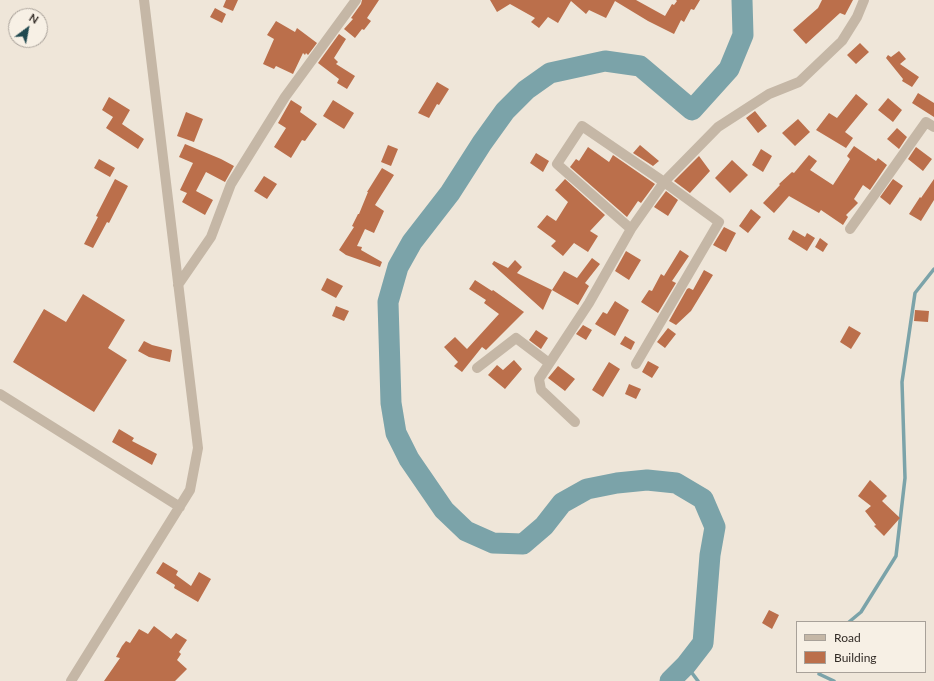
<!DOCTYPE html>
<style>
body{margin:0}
#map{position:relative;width:934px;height:681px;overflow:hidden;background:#efe6d9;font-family:Lato,sans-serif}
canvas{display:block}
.legend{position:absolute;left:796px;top:621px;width:130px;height:52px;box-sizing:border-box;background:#f7f0e5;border:1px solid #a8a199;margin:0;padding:5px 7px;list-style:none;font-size:12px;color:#322b26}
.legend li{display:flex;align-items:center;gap:8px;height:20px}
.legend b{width:20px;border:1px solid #a8a199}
.north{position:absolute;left:8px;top:8px;width:40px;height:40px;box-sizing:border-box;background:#f7f0e5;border:1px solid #a8a199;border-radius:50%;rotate:32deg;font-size:11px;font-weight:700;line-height:16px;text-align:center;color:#322b26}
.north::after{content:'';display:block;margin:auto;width:14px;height:18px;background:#204950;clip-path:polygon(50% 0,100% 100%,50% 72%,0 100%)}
</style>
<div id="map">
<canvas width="934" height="681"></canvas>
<ul class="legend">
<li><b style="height:5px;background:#c5b7a6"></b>Road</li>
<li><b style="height:11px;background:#bb6f4b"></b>Building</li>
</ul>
<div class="north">N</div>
</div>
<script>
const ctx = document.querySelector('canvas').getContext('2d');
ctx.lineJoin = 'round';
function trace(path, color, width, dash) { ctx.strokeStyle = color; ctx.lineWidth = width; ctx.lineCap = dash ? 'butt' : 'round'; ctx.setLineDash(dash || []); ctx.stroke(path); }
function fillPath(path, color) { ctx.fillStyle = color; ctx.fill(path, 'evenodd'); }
trace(new Path2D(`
 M849,622L861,612L896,556L905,478L902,382L915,293L934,269
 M686,665L698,681
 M820,672L819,674L834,681`), '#7ba3a9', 3.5);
trace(new Path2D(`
 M670,681L686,665L703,643L710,555L715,527L703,499L676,483L647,480L617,483L587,489L562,503L544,526L523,544L493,543L466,531L444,510L409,459L396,433L391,403L388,302L398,267L412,242L450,193L482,143L505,111L526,90L550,73L605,61L640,66L692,110L729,69L743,35L742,0`), '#7ba3a9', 21);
fillPath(new Path2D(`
 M226,0H238L233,11L223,7Z
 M362,0H379L367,18L371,21L364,30L362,29L355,38L344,29L353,19L351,18L361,4Z
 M490,0H636L665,16L672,4L674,5L677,1L676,0H700L694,10L691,9L684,22L681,20L674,34L648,21L615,1L606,18L589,10L586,14L571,1L558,23L548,17L539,28L531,22L535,18L510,4L497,12Z
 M822,0H853L845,15L840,13L806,44L793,30L818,8Z
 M215,8L226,14L222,23L210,17Z
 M276,21L295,32L297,28L317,43L308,55L306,53L305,55L303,53L293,74L276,66L274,69L263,64L274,39L267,35Z
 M339,34L346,39L334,58L338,62L336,64L355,76L347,89L337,83L339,79L318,63Z
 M860,43L869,52L856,64L847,55Z
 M899,51L906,59L900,64L919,77L912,87L902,81L903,79L886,58L888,55L891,57Z
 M437,82L449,89L439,105L437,104L429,118L418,113Z
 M918,93L934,103V117L912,103Z
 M856,94L868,104L845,132L853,138L846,148L816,130L829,113L837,118Z
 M109,97L130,110L122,124L144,139L138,149L106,128L113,117L102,110Z
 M888,98L902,110L893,122L878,110Z
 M291,100L302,107L300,112L317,124L305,141L302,140L291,158L274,147L286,128L278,123Z
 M333,100L354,113L344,129L323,116Z
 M755,111L767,126L758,133L746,118Z
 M186,112L203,119L194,142L177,136Z
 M798,119L810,132L795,146L782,133Z
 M897,128L907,137L899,149L887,139Z
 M185,144L221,159L234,166L225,182L206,172L196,191L213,200L205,215L182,202L187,193L180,190L193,163L179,157Z
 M388,145L398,149L391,166L381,162Z
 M640,145L659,161L653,166L633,153Z
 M854,146L876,161L878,158L887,165L870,190L863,185L854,199L858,203L846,215L848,217L843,225L821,210L819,213L789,196L774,213L763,203L780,185L779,184L792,172L794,173L809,155L817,161L810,170L833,185L850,159L847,156Z
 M588,147L609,162L613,155L655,184L641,203L638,201L627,217L570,167L576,159L579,161Z
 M916,147L932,159L923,171L908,159Z
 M761,149L772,156L763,172L752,165Z
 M536,153L549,161L543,172L530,163Z
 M699,156L710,171L690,193L674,181Z
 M99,159L115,168L110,177L94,168Z
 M732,160L748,175L730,193L715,178Z
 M382,168L394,175L375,205L384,211L374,233L365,229L357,246L362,247L361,250L382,262L380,267L346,255L339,250L354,227L352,226L358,214H359L368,192H367Z
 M264,176L277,184L267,199L254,191Z
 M115,179L128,186L109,223L107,222L93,248L84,244L98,217L96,216Z
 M565,179L605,215L590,231L598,236L588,252L574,243L563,256L551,246L556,241L537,227L547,215L556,221L568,202L555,190Z
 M893,179L903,186L890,205L880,197Z
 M934,179V200L921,221L909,214L920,197L921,198Z
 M666,191L678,200L668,216L654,207Z
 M751,209L761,217L748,233L739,226Z
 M724,227L736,233L726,252L713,245Z
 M793,230L805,237L807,233L815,238L807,251L788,239Z
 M820,238L828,244L823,252L815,247Z
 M680,250L689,256L672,281L676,283L658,313L641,302L649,290L652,291L661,274L664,276Z
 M626,251L641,260L629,280L615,271Z
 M592,258L600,264L585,283L589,286L578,305L552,290L564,271L577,278Z
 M515,260L522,267L517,273L552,290L543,310L492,264L494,261L508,268Z
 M704,270L713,275L691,311L676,325L669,321L687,289L689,288L693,290Z
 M327,278L343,286L336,298L321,290Z
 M475,280L492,291L493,290L524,312L486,350L482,347L462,372L454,366L458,362L444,347L455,337L467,349L499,314L484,303L486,300L469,289Z
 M83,294L125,320L108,348L127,360L94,412L13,362L44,309L66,322Z
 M615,301L629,310L615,336L595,324L603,312L607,314Z
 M336,306L349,311L344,321L332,316Z
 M915,310L929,311L928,322L914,321Z
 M583,325L592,330L586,340L576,334Z
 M849,326L861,333L851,349L840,342Z
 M668,328L676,334L665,348L657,342Z
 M536,330L548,338L541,349L529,340Z
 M625,336L635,342L631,350L620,344Z
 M144,341L152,345L172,350L170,362L149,357L138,351Z
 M514,360L522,369L505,389L488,375L497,365L503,370Z
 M648,361L659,367L652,378L642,372Z
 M609,362L620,369L603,397L592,390Z
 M558,366L575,379L565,391L548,378Z
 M629,384L641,389L636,399L625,394Z
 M119,429L134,438L132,441L157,454L152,465L112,442Z
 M870,480L887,496L882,501L900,518L884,536L874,526L876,525L865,511L871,506L858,496Z
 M163,562L178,571L176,575L191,586L199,572L211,579L198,602L174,588L175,585L156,573Z
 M769,610L779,615L772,629L762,623Z
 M154,626L171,639L176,633L187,640L179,652L181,654L177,660L187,669L175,681H104L120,658L116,657L122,646L126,641L130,643L139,629L148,634Z`), '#bb6f4b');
trace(new Path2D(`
 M631,229L557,164L582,126L664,182L719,222L636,364
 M850,229L926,122L934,127
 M178,285L211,237L231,184L285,97L356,0
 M477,368L516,338L549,363
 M0,394L180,507
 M575,422L541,390L539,379L589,303L631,229L664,182L718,127L769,94L799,82L842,41L857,17L864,0
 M71,681L190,490L198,448L144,0`), '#c5b7a6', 10);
</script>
